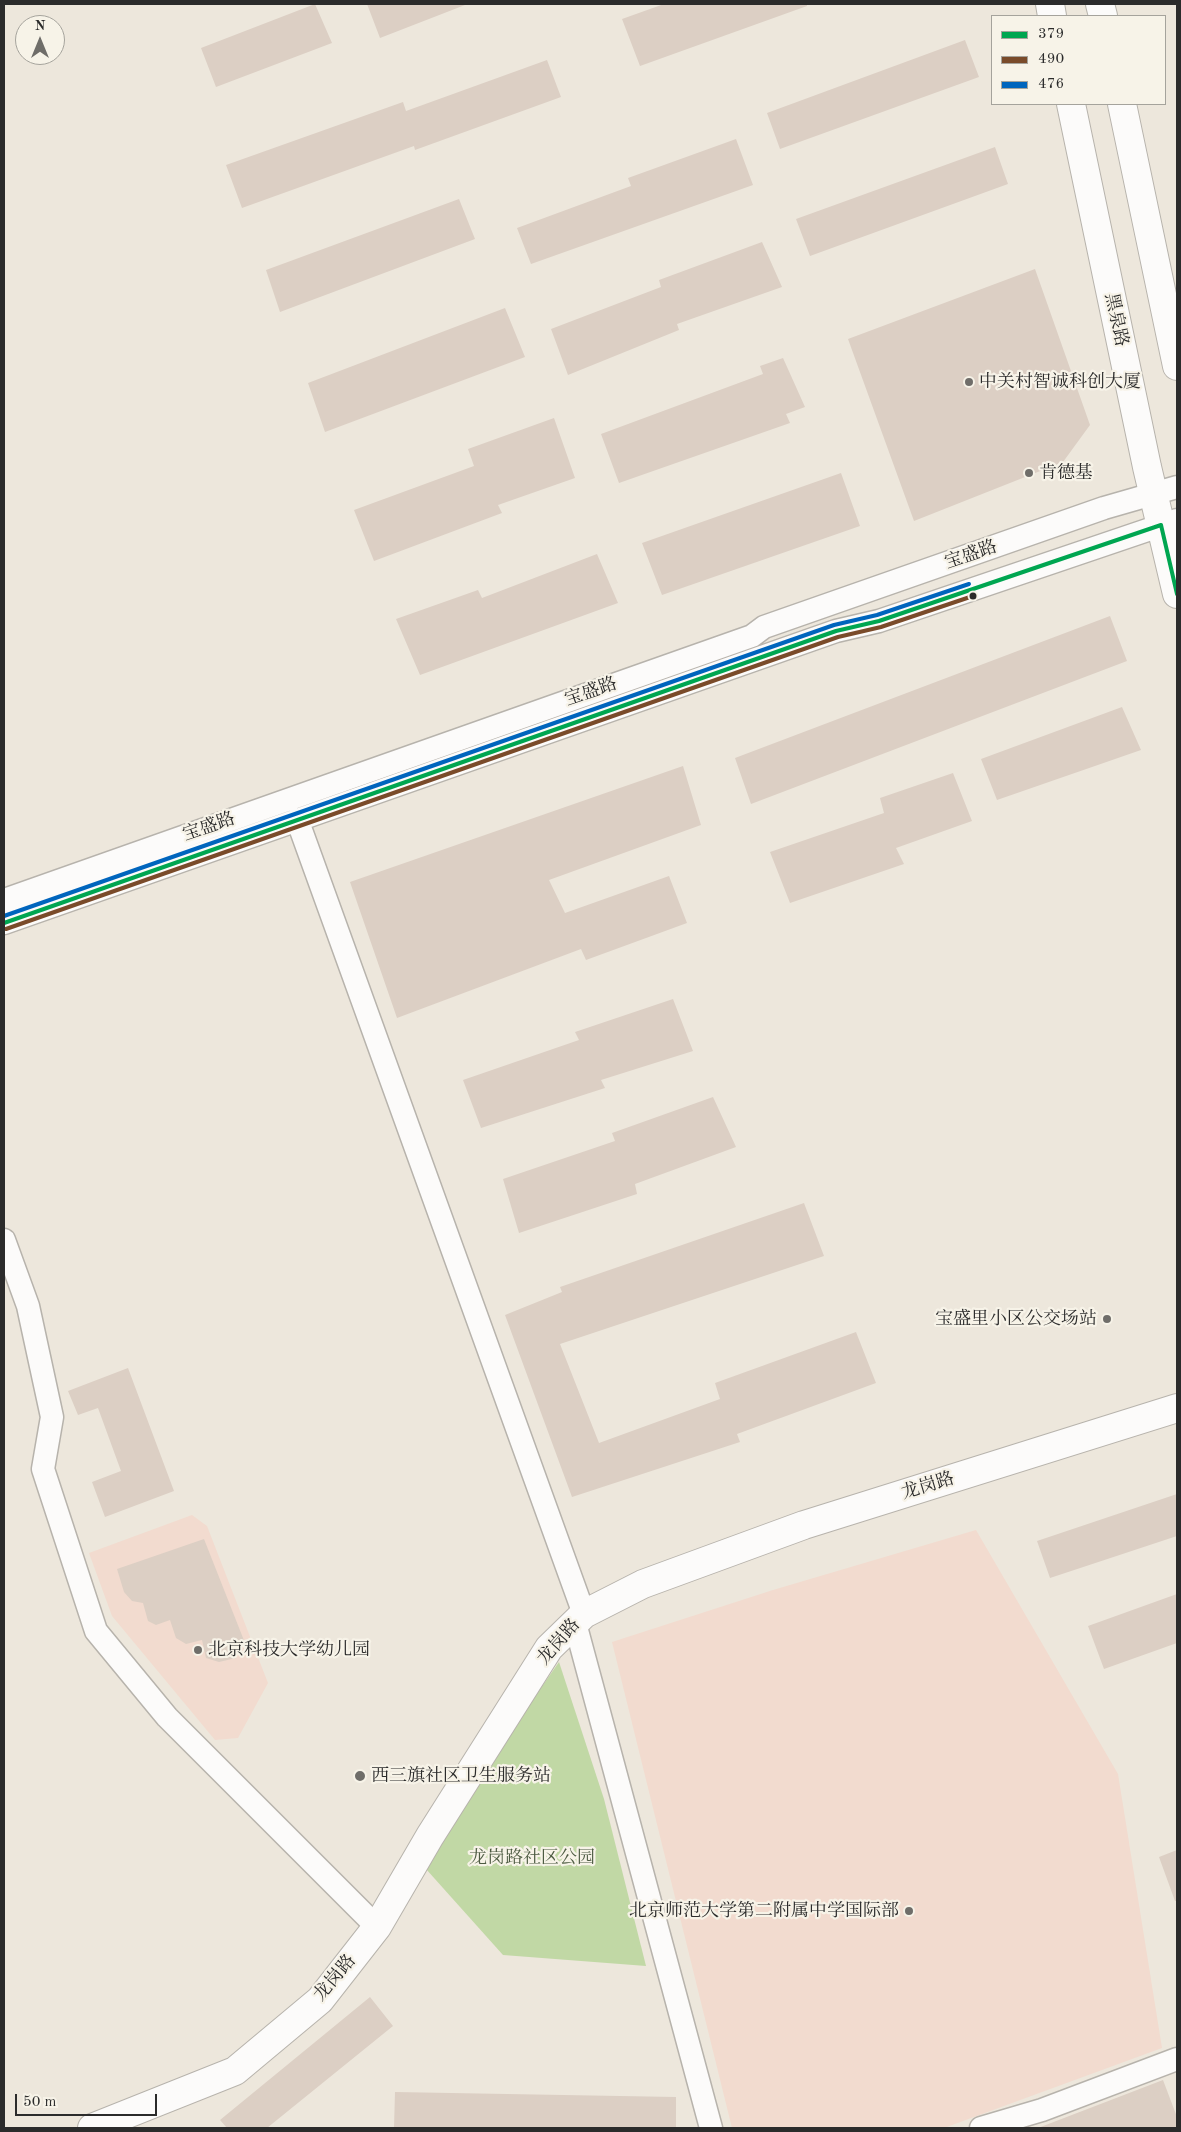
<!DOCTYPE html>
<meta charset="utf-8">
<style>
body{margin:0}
#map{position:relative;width:1181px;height:2132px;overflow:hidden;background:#ede7dc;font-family:"Old Standard TT",serif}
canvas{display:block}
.frame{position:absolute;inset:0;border:5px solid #2b2b2b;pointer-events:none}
.legend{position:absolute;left:991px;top:15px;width:175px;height:90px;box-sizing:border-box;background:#f7f3e8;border:1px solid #a5a39c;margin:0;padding:6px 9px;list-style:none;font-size:15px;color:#2b2b2b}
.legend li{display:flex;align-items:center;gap:10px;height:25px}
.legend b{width:25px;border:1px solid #a5a39c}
.north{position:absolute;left:15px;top:15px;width:50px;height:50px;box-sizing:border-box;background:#f7f3e8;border:1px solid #a5a39c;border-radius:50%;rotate:0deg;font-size:14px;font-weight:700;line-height:20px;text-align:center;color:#2b2b2b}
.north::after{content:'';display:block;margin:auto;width:18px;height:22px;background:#6f6d69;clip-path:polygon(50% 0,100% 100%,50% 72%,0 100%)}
.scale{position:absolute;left:15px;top:2094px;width:142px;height:22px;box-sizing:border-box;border:2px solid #2b2b2b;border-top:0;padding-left:6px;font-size:15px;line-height:18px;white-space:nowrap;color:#2b2b2b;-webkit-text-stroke:4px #f7f3e8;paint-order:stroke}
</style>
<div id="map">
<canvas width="1181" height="2132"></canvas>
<div class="frame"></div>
<ul class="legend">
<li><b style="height:6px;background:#00a651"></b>379</li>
<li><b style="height:6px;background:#7a4b2a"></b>490</li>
<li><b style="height:6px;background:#0065bd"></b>476</li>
</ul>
<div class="north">N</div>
<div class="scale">50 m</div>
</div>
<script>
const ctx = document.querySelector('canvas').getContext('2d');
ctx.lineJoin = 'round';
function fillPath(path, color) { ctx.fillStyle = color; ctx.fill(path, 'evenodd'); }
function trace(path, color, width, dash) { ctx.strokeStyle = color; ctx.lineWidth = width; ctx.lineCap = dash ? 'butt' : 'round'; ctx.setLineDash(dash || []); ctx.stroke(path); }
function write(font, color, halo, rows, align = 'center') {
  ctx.font = font + ' "Old Standard TT","Noto Serif SC",serif'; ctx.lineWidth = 4.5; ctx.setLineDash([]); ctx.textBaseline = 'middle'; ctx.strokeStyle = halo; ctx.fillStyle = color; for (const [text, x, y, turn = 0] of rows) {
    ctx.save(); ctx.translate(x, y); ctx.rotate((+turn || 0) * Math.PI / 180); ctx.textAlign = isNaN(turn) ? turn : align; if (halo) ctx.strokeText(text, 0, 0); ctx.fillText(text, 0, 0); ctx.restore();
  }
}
fillPath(new Path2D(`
 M192,1515L207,1526L268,1683L238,1738L215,1740L112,1616L89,1553Z
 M976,1530L1118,1774L1162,2048L944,2128H732L612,1642L773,1590Z`), '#f2dbcf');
fillPath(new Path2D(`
 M559,1662L604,1799L646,1966L503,1955L426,1869L489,1762Z`), '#c1d8a5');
fillPath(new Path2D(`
 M315,4L332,43L216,87L201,48Z
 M367,4H465V5L380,38Z
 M664,4H807V6L640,66L622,19Z
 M965,40L979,77L780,149L767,113Z
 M547,60L561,97L415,150L414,146L242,208L226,165L403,102L406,111Z
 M736,139L753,185L531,264L517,228L631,186L628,178Z
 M995,147L1008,184L810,256L796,219Z
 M459,199L475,239L280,312L266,270Z
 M762,242L782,287L677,324L679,330L568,375L551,329L661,287L659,280Z
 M1035,269L1090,425L1063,462L914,521L848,339Z
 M505,308L525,357L325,432L308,383Z
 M783,358L805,407L786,414L790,423L619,483L601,434L763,374L760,366Z
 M554,418L575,478L498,505L502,513L374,561L354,510L474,466L468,449Z
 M841,473L860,526L662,595L642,543Z
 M597,554L618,603L420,675L396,619L478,590L482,598Z
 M1110,616L1127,661L751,804L735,758Z
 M1122,707L1141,750L997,800L981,759Z
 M683,766L701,825L549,880L565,913L669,876L687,923L586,960L581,949L397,1018L350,882Z
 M953,773L972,821L896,848L904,864L790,903L770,852L884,813L880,798Z
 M673,999L693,1051L601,1080L605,1088L481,1128L463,1080L579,1040L575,1032Z
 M713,1097L736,1147L635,1184L637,1194L519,1233L503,1179L615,1141L612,1133Z
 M804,1203L824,1256L560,1344L599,1443L720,1399L715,1383L856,1332L876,1383L737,1434L740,1442L572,1497L505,1315L562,1292L560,1287Z
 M128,1368L174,1491L105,1517L92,1482L121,1471L98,1408L78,1415L68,1391Z
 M1177,1494V1536L1050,1578L1037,1541Z
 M204,1539L245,1643L233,1648L236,1658L219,1662L206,1658L202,1640L186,1644L176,1638L170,1620L156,1625L148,1621L143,1603L132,1601L124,1592L117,1569Z
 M1177,1594V1643L1104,1669L1088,1626Z
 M1177,1850V1901H1175L1159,1857Z
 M370,1997L393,2026L267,2128H227L220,2120Z
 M1163,2080L1177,2117V2128H1038Z
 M395,2092L676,2097V2128H394Z`), '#dccfc4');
const minor = new Path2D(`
 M297,819L584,1614
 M4,900L752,636L764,627L1104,508L1177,487
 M4,923L836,631L879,621L1177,520
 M4,1240L28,1306L52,1417L43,1469L96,1631L167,1717L377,1927
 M575,1623L711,2128
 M981,2128L1042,2110L1177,2059`);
const major = new Path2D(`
 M1050,4L1052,16
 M1100,4L1103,16
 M1071,104L1147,467L1177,594
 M1122,104L1177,366
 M92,2128L235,2071L320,2000L377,1927L430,1836L549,1648L584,1614L643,1584L804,1525L1177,1408`);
trace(minor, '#b7b3ac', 25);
trace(major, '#b7b3ac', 30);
trace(minor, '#fcfbfa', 22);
trace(major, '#fcfbfa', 28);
trace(new Path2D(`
 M4,923L836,631L879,621L1161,525L1177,594`), '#00a651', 4);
trace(new Path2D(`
 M6,929L838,637L881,627L973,596`), '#7a4b2a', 4);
trace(new Path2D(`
 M4,916L834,625L877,615L969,584`), '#0065bd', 4);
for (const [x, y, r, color] of [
 [969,382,5,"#6f6d69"],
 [1029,473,5,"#6f6d69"],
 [973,596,4.5,"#2b2b2b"],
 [1107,1319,5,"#6f6d69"],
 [198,1650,5,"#6f6d69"],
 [360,1776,6,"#6f6d69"],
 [909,1911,5,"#6f6d69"]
]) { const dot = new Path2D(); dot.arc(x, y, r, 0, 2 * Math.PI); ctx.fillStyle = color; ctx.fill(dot); trace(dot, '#f7f3e8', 2); }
write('18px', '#2b2b2b', '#f7f3e8', [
 ["黑泉路",1116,320,78],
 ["宝盛路",971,555,-19],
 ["宝盛路",591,692,-19],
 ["宝盛路",209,827,-19],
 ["龙岗路",928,1486,-17],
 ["龙岗路",559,1642,-49],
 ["龙岗路",335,1978,-50]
]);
write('18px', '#2b2b2b', '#f7f3e8', [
 ["中关村智诚科创大厦",979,382],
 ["肯德基",1039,473],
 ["宝盛里小区公交场站",1097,1319,"right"],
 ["北京科技大学幼儿园",208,1650],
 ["西三旗社区卫生服务站",371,1776],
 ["北京师范大学第二附属中学国际部",899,1911,"right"]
], 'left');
write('18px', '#4d5b42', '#f7f3e8', [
 ["龙岗路社区公园",532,1858]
]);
</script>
